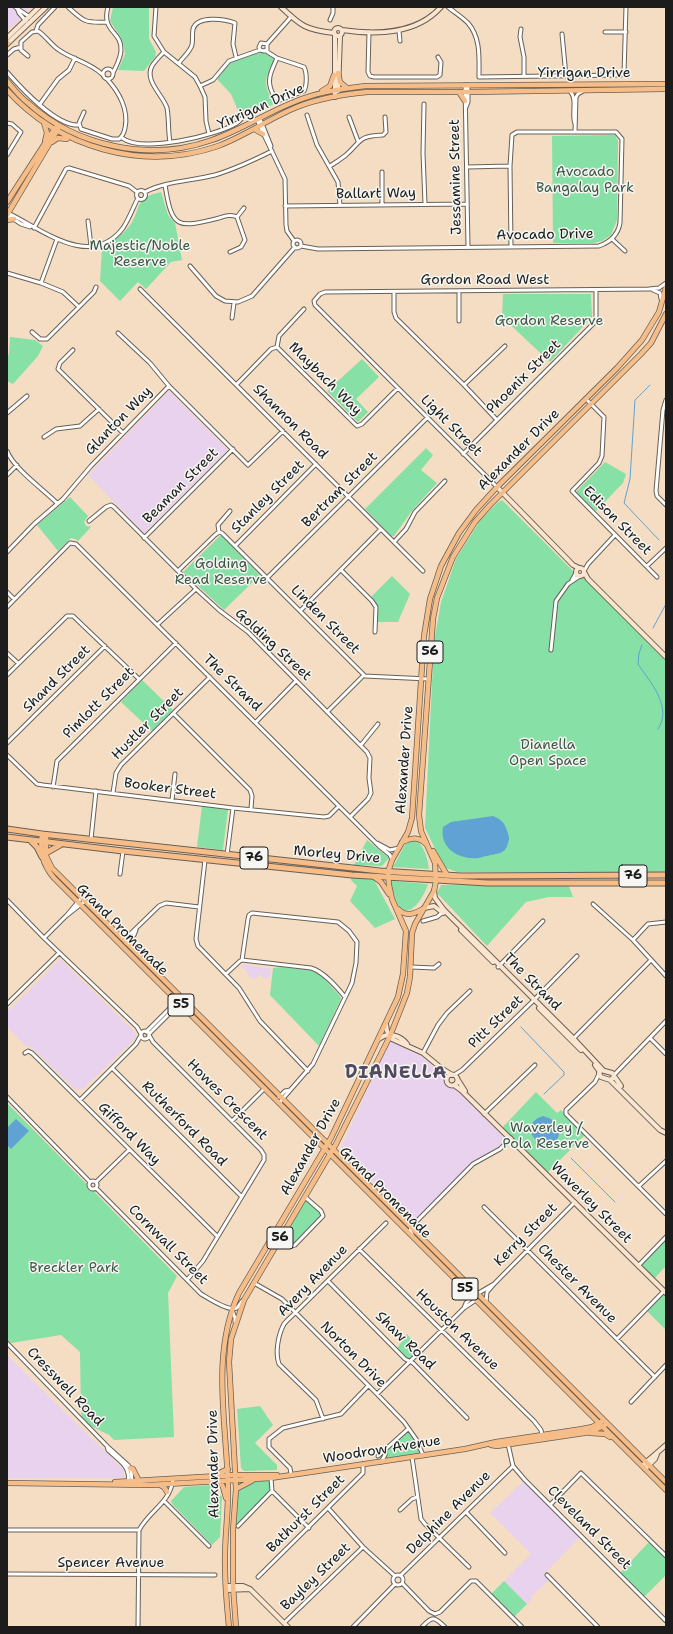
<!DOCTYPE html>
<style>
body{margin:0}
#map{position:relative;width:673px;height:1634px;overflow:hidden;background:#f4ddc3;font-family:"Shantell Sans",sans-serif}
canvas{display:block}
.frame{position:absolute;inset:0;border:8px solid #1c1c1c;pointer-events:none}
</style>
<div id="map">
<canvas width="673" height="1634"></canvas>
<div class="frame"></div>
</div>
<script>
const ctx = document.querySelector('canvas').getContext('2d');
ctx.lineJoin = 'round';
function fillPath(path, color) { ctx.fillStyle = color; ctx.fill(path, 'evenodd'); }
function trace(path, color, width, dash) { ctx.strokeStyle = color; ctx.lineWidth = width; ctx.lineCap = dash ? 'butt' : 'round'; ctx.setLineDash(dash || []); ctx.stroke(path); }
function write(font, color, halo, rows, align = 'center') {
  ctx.font = font + ' "Shantell Sans",sans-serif'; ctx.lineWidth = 3; ctx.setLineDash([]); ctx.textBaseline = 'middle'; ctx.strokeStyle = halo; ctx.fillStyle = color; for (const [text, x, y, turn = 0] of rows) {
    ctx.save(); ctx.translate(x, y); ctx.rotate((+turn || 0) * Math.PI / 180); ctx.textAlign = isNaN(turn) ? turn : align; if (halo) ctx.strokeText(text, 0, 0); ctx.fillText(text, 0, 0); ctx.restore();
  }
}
fillPath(new Path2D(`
 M7,7H30L17,23L7,30Z
 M169,391L228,450L144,533L88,475Z
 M60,959L136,1033V1038L83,1089L76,1090L31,1047L26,1046L7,1027V1012Z
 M243,964L271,969L270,978H263L260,974L254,980L241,966Z
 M390,1041L420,1054L508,1141L472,1163L461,1177L417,1221L412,1222L341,1150V1147Z
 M7,1355L124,1470V1478H7Z
 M525,1480L581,1536L546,1572L547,1575L551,1578L531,1597L532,1599L527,1604L504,1581L531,1554L490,1513Z`), '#e8d2ee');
fillPath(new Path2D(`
 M113,7H149V39L156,52L155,57L144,71L118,70L125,54L124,46L121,38L110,21Z
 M263,52L267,53L274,59C268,74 262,80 270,96C272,99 273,101 276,103L252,116L248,110L239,113L231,94L217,79L231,62L237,59Z
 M615,135L618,141L617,220L611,235L602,241L594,243H553L552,136Z
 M161,192L168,215L175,223L182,260L171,262L146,289L138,282L120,301L100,281L102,248C112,241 124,234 131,224C142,206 134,198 161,192Z
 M503,294H591L592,317L550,362L502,317Z
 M10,337L35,340L43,346L38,356L13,384L7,381V357L9,354Z
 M362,359L379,377L356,399L368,412L358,422L327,391Z
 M426,448L433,455L421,470L437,483L411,512L394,536H391L365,509Z
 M605,462L626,474L623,483L596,511L576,492Z
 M70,497L88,516L84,522L86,526L91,527L78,541L75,539L71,538L58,551L37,525Z
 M502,500L573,571L582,576L666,661V873L457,872L446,868L442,863L425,828L434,642L441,602L456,559L480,521L497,503Z
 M221,535L260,575L224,610L183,572Z
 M392,576L410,594L398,622H377L376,604L371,597Z
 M142,680L173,710L152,731L121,702Z
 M202,806L228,809L223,850L197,847Z
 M367,840L389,858L382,866L354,865Z
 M416,840C424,845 428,860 429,869L393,867L406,843L408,841Z
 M351,877L374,880L395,919L375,928L350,901L357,886L351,880Z
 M391,881L428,884C426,892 413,918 401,908C395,903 393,889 391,881Z
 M441,885L569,886L573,897H549L526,902L487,946L437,893Z
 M282,967L312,970L319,973L340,996L341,999L319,1046L270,995L273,968Z
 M536,1092L557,1113L561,1110L586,1134L546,1174L501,1129Z
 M7,1103L177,1276L168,1293L174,1437L114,1440L109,1435L83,1422L81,1412L80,1352L61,1335L11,1343L7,1339Z
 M305,1197L323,1216L292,1246L279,1240Z
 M666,1237V1266L653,1280L638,1266Z
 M664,1291L666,1293V1330L645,1309Z
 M407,1334L420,1350L409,1361L396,1350Z
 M260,1406L273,1425L255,1443L277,1465V1470L244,1471L241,1468L237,1409Z
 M408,1429L416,1439L423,1455H408L385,1458V1451Z
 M271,1478L272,1491L233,1531L235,1480Z
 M210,1485L222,1497L220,1537L212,1545L172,1504L171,1501L184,1487Z
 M649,1542L666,1559V1575L644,1597L620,1573Z
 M504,1581L527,1604L513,1618L490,1595Z`), '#87e0a5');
fillPath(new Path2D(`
 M493,816C501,819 505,823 507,831C509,836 510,838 508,843C505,855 497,853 487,856C484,856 481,858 478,858C459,860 439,848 443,827L451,822Z
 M543,1116L551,1119L560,1130C555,1166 509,1127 543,1116Z
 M16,1119L29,1131L11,1149L7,1145V1128Z`), '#5fa2d3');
trace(new Path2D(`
 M650,385L635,400L630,479L624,503L659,540
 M653,628L666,604
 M642,645L639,653L638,664C650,682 673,707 658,729
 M521,1027L564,1072V1075L544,1094
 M571,1158L615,1202`), '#5fa2d3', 1);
const street = new Path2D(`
 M15,7L30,17
 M68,7C84,22 85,23 107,22
 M108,7C101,32 122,31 121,50C121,58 116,66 113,73
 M156,7L154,36L164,52L195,77L200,86L205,97L206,121L209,134
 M448,7C454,12 462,17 468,23C481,38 479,58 479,77L621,75L624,74L626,7
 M17,8L19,13L26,21
 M330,20L333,13V7
 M521,29L520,37L524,57V76
 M36,31L38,25L55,7
 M399,31L400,41
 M369,32L368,72L370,76L374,77H437L440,75L441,62L438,57
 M605,32H626
 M562,34L566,76
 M267,44L261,43L259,47L260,50L264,51L267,50V44L291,17
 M266,51L277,58L304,67C307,73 307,85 304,91L280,100C275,99 274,96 272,92C266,79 272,70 277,58
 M164,52C160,56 155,61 152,66C144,81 163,95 167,108C169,118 168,132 170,142
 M7,55L14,49L21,47
 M28,56L21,50V42L32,32L38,31C46,36 51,45 59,50C73,60 90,62 103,75
 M179,63C183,57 190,52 192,45C193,40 192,34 193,29C197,15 225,19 235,23L233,44L236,57
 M103 74a5 5 0 1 1 10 0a5 5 0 1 1-10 0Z
 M7,72C21,88 57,127 79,125
 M465,85L468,247
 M200,86L213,80L229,61L260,50
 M570,91C578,100 571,113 575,124
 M40,104L58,79L69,70L75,58
 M424,104L423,153L425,204
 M466,107L468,102V85
 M84,112L79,123L81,129L112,139H119C123,136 124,133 125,128C129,110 119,92 107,79
 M307,115L317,145L338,182L340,205
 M349,117L358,141
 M260,119L271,146
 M257,120L285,179L286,225L287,231L294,241
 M7,123L12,124L21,132L7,155
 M575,132L576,97L578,94L583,91
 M122,138C142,153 216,136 237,123C240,121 242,118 244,116
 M330,166C335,163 341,159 346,155C362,140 359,136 383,135L386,132L385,117
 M467,167L510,166
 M382,172V205
 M165,185C172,230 178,228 219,218C225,216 231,214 237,217L245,240L241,247L230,252
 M136.5 195a4.5 4.5 0 1 1 9 0a4.5 4.5 0 1 1-9 0Z
 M145,192C166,181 192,181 215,175C235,169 254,160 272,151
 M285,206L467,204
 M8,213C40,228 91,271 123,228C129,219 133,208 138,198
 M7,215L21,224L30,227
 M237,217L244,208
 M88,221L91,246
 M34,228L66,169L69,168L129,186L137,192
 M612,239L625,251
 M293 244a4 4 0 1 1 8 0a4 4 0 1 1-8 0Z
 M301,246L318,249L599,246C610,242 618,235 620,223L622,139L616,132H517L512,135L510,166L511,247
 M190,266L216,296L225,301L238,302L252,296L295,247
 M7,273L41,283L63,292L79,307
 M41,283L57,239
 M140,289L423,571
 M653,290L660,293L661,299
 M459,291V321
 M394,292V312L396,318L464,385L497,420
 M232,318L234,303
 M32,332L40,339H47L94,292L96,287
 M118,333L150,363L169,386L248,465L283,431
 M277,347L357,426L362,424L398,388
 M277,347L279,336L304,309
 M73,350L60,363L58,369L123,433
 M237,384L271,349L277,347
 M464,385L505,346
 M586,399L604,417L602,456L599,463L572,491L657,577
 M666,400L663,410L656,491L657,496L666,505
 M7,413L27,396
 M44,437L56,429L80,426L99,409
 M7,451C14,469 43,489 57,503
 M463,454L594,323L596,318V290
 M7,475L17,465
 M497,487L315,305L314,301L320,294L325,292L649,289L659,288L666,283
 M89,521L106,507L111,505L114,507L196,589L219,610L248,632L367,752L370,758L369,778L371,793L368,799L350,817
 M219,532L218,525L230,511
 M144,538L233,449
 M394,542L406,529L415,512L445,481
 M236,545L316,464
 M7,552L34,524L63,499L91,466L169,386
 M647,566L666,548
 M341,570L372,601L376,607L375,632
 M178,571L215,535L219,532L222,533L365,676L428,679
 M584,571L588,564L615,535
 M268,577L427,418
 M572,580L576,573
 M7,592L14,599
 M7,607L70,543L76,544L379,846L390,855L392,860
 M301,610L381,529
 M158,624L196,589
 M551,650L556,601L568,584L580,576
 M7,653L18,663
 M7,675L67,616H73L139,679
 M327,712L364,675
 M174,714L250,790L252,796L251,809
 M256,722L296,681
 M7,743L105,646
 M361,745L378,724
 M7,755L37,784L43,785L233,808L324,817L329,816L339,806
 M53,787L57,761L176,643
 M113,793L116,773L121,765L210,677
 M172,800L175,774
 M91,839L96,791
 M377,843L390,850L399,848
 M227,855L233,808
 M205,860L196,939L198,946L239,988L260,1021L308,1071
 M120,874L123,851
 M7,900L44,938L137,1027L141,1034
 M593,904L633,940L666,976
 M67,915L82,897
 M423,921L437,917L443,912
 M44,938L66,916L85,901
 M124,940L159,906L166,903L199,907
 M633,940L648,924L666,922
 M126,943L134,935L136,930
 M242,960L311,968C324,972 336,986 345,997
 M411,967L434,968L439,964
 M498,967L543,921
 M226,974L240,961L242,960L248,919L249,915L252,913L338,922L349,931L357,942L356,963L352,983L313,1064L279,1103
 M7,1004L59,953
 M141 1035a4 4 0 1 1 8 0a4 4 0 1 1-8 0Z
 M146,1032L181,997
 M149,1034L181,1002
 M149,1035L153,1042L261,1150L264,1155V1160L203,1261L187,1280
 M650,1038L666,1054
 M572,1040L651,960
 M25,1053L28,1051L32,1053L217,1236
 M423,1053L438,1025L447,1013L470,991
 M112,1068L241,1196
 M599,1074L595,1082L566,1110V1114L666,1214
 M454,1075L462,1070L534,1000L577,956
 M614,1075L666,1021
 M7,1097L90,1182
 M279,1097L285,1091L290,1090
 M80,1100L136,1044L141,1035
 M484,1114L535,1065
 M232,1121L265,1088
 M89 1185a4 4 0 1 1 8 0a4 4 0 1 1-8 0Z
 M96,1182L129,1150
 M639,1186L666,1161
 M96,1188L201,1294C208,1298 229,1312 237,1308L242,1301
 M484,1207L655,1377
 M412,1234L410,1231L411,1227L473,1164L500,1149L511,1138
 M272,1237L292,1246L295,1245L323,1216L321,1211L305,1197
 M359,1249L534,1421L541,1430L542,1435
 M638,1266L666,1237
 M328,1281L405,1359L413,1363L467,1418
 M254,1283L282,1299L377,1394L404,1422L416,1439L423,1455
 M486,1302L487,1292L494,1284L575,1202
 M464,1308L476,1300
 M232,1310L235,1318V1322
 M617,1339L664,1291
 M7,1343L107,1446L128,1465L131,1471L132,1481
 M377,1394L464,1308L466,1303L472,1297L494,1284
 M631,1402L666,1365
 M323,1419L316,1400L279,1364C275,1353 278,1335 284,1324C287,1320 292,1316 295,1313L386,1223
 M508,1444L513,1466L525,1480L666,1621
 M107,1446L108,1450C119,1461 131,1466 128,1482
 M378,1456L408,1429
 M412,1457L421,1519L425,1524L469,1567
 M381,1462L385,1455V1451
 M291,1474L290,1468L269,1447V1439L283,1428L341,1414L368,1386
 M271,1478L272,1491L309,1528
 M164,1501L209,1546
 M550,1505L581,1473L666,1556
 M328,1508L363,1547L395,1576
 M400,1510L412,1499L417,1497
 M466,1512L505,1553
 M238,1526L272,1491
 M7,1530H139
 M7,1574L215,1575
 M393 1580a5 5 0 1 1 10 0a5 5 0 1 1-10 0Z
 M401,1575L513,1466
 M547,1575L598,1627
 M258,1577L361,1475L363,1473V1464
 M402,1583L429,1611L435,1614L440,1612L471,1581H476L522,1627
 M284,1623L363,1547
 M138,1627L139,1530C151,1509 169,1504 173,1480
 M353,1627L395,1584
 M422,1627C432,1616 434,1616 445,1627`);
const secondary = new Path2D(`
 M281,7C301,26 306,30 334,33
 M334 32a4 4 0 1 1 8 0a4 4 0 1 1-8 0Z
 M342,30C376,35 416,35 441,7
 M335,34V97
 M7,38L39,7
 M7,44L46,7
 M338,91L340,36
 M497,487L573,565L579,568
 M576 572a4 4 0 1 1 8 0a4 4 0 1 1-8 0Z
 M584,572L588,579L666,657
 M434,891L435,898L444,910L574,1039L603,1070
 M424,908L434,906L443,913
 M461,930L493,962
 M539,1008L581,1050
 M386,1024L387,1031L392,1039L423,1053L441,1068L452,1075
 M379,1039C388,1032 400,1035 407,1044
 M595,1065L600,1072
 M601,1070L612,1073L614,1075L613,1078L610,1080L601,1077L599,1073Z
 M446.5 1080a5.5 5.5 0 1 1 11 0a5.5 5.5 0 1 1-11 0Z
 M614,1076L621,1086
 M458,1080L465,1091
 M610,1080L660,1130L666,1133
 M454,1085L461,1090L666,1293
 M644,1464L666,1445
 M645,1469L655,1459L657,1454
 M226,1586H243L250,1589L288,1627
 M226,1590L250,1589`);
const primary = new Path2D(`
 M7,44L8,43
 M338,73L340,82L347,88
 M7,81C14,89 20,97 28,103C77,147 150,162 212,140C241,130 266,113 294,102C317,92 341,89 365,86L666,84
 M7,90C59,148 143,172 218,146C245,136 270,118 297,107C320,98 344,94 368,92H469L666,89
 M322,91L330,86L334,75
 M459,92L465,101
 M44,123L47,133L45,141
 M254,129L263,134
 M52,142L58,138L67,139
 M7,202L55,128
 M7,215L58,129
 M7,220L14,219
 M42,834C40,852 42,864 54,878L666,1490
 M46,835V856L52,868L666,1482
 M402,842C412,838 418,836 426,844
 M433,851L447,875
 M374,877L381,882L389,894
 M398,909C406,917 414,914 423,909
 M590,1433L605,1434L610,1437
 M491,1445L497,1446L591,1432L605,1425
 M130,1468L133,1469L139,1481
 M213,1476L228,1469
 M220,1481L223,1487L226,1498
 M115,1482L235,1475H277
 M7,1483L150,1485L271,1478L465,1449L496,1442L582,1429L592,1427L601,1422
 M160,1485L164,1487L167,1492
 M236,1489L253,1480
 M229,1627C227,1607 225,1587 225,1566C224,1539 229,1512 228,1484C226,1420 211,1353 239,1293L331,1138L398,997L403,974L406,931L392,899L389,885L388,872L392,860L408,832L412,818L424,636L430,599L441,566L459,533L476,510L497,487L617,368L642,340L659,312L666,287
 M236,1627L233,1586V1531L236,1489L229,1362L231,1339L244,1300L336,1144L390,1036L407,993L410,977L412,933L415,924L434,891L436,881L435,863L421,831L419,815L433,619L437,598L453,557L475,522L490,505L641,354L651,343L666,314`);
const highway = new Path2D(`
 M7,829L42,834L380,871L461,876L666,875
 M7,837L123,851L352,875L487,883H666
 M31,841L37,847L42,857
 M46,853L60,845`);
trace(street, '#686056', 5);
trace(secondary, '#686056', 6);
trace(primary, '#686056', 6);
trace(highway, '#686056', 7);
trace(street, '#fff', 3);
trace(secondary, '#fce5cf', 4);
trace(primary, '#f7bd88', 4.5);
trace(highway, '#f7bd88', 5);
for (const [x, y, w] of [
 [430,652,26],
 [254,858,28],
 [633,876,28],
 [181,1005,26],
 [280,1238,26],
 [465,1289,26]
]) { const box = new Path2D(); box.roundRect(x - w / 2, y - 11, w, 22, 3); ctx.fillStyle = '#f6f6f2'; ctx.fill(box); trace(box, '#1c1c1c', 1); }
write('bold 13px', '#1c1c1c', null, [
 ["56",430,652],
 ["76",254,858],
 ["76",633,876],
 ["55",181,1005],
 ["56",280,1238],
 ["55",465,1289]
]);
write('14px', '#1c1c1c', '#f6f6f2', [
 ["Yirrigan Drive",584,73],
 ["Yirrigan Drive",261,107,-24],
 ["Jessamine Street",456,177,-91],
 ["Ballart Way",376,194,-1],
 ["Avocado Drive",545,235,-1],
 ["Gordon Road West",485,280],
 ["Phoenix Street",524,377,-45],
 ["Maybach Way",325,379,45],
 ["Glanton Way",119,421,-46],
 ["Shannon Road",290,422,45],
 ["Light Street",451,426,45],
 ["Alexander Drive",519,450,-45],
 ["Beaman Street",181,486,-45],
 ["Bertram Street",340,490,-45],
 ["Stanley Street",268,497,-45],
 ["Edison Street",617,521,45],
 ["Linden Street",325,620,45],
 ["Golding Street",273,645,43],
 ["Shand Street",57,679,-45],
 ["The Strand",232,683,44],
 ["Pimlott Street",99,703,-45],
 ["Hustler Street",148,724,-45],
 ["Alexander Drive",405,760,-86],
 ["Booker Street",170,789,7],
 ["Morley Drive",337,855,5],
 ["Grand Promenade",122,930,45],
 ["The Strand",532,982,45],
 ["Pitt Street",496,1022,-44],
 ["Howes Crescent",227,1100,45],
 ["Rutherford Road",184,1124,45],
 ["Gifford Way",129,1134,45],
 ["Alexander Drive",311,1147,-61],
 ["Grand Promenade",385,1193,45],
 ["Waverley Street",591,1203,45],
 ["Kerry Street",526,1235,-45],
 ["Cornwall Street",168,1245,45],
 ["Avery Avenue",313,1281,-46],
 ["Chester Avenue",577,1284,45],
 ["Houston Avenue",457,1330,44],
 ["Shaw Road",405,1341,44],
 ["Norton Drive",353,1355,45],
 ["Cresswell Road",65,1387,46],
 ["Woodrow Avenue",382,1450,-9],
 ["Alexander Drive",214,1464,-91],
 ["Delphine Avenue",449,1513,-45],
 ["Bathurst Street",306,1514,-45],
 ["Cleveland Street",589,1528,45],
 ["Spencer Avenue",111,1563],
 ["Bayley Street",316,1577,-44]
]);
write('14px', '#3c5745', '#f6f6f2', [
 ["Avocado",585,172],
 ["Bangalay Park",585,188],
 ["Majestic/Noble",140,246],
 ["Reserve",140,262],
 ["Gordon Reserve",549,321],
 ["Golding",221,564],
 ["Read Reserve",221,580],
 ["Dianella",548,745],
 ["Open Space",548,761],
 ["Waverley /",546,1128],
 ["Pola Reserve",546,1144],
 ["Breckler Park",74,1268]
]);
ctx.letterSpacing = '1px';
write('bold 18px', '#524b60', '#f6f6f2', [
 ["DIANELLA",396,1073]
]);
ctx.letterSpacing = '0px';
</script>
